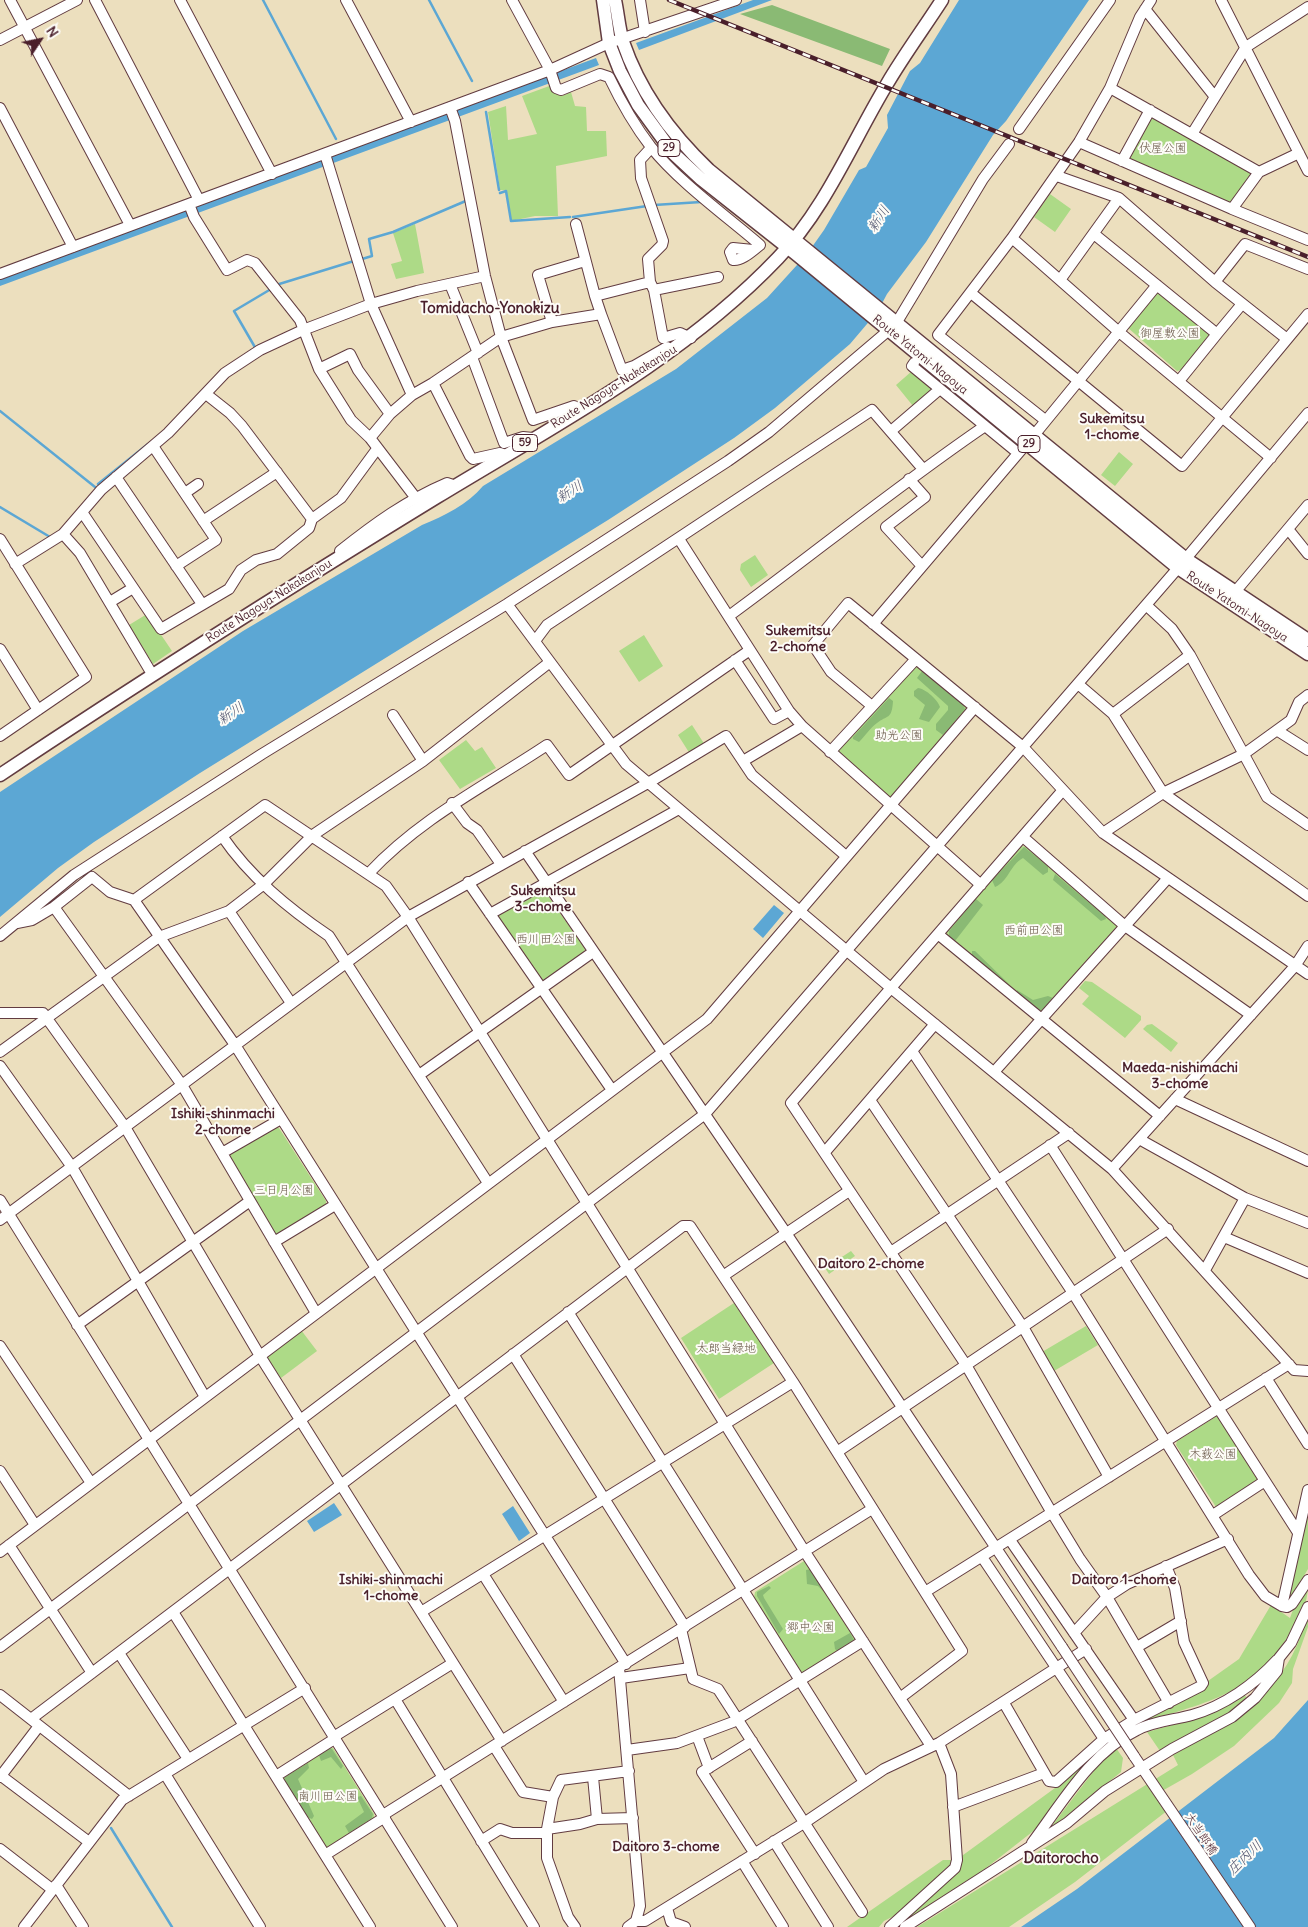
<!DOCTYPE html>
<meta charset="utf-8">
<style>
body{margin:0}
#map{position:relative;width:1308px;height:1927px;overflow:hidden;background:#ecdfbe;font-family:Delius,sans-serif}
canvas{display:block}
.north{position:absolute;left:15px;top:15px;width:50px;height:50px;-webkit-text-stroke:4px #fdfcf7;paint-order:stroke;rotate:56deg;font-size:14px;font-weight:700;line-height:20px;text-align:center;color:#4a1f2b}
.north::after{content:'';display:block;margin:auto;width:18px;height:22px;background:#4a1f2b;clip-path:polygon(50% 0,100% 100%,50% 72%,0 100%)}
</style>
<div id="map">
<canvas width="1308" height="1927"></canvas>
<div class="north">N</div>
</div>
<script>
const ctx = document.querySelector('canvas').getContext('2d');
ctx.lineJoin = 'round';
function fillPath(path, color) { ctx.fillStyle = color; ctx.fill(path, 'evenodd'); }
function trace(path, color, width, dash) { ctx.strokeStyle = color; ctx.lineWidth = width; ctx.lineCap = dash ? 'butt' : 'round'; ctx.setLineDash(dash || []); ctx.stroke(path); }
function write(font, color, halo, rows, align = 'center') {
  ctx.font = font + ' Delius,"Klee One",sans-serif'; ctx.lineWidth = 4; ctx.setLineDash([]); ctx.textBaseline = 'middle'; ctx.strokeStyle = halo; ctx.fillStyle = color; for (const [text, x, y, turn = 0] of rows) {
    ctx.save(); ctx.translate(x, y); ctx.rotate((+turn || 0) * Math.PI / 180); ctx.textAlign = isNaN(turn) ? turn : align; if (halo) ctx.strokeText(text, 0, 0); ctx.fillText(text, 0, 0); ctx.restore();
  }
}
fillPath(new Path2D(`
 M552,85L554,92L562,96L571,92L575,106L586,107L587,131H606L607,156L556,166L558,216H535L511,221L505,190H500L488,112L506,106L508,140L537,134L522,96Z
 M1152,116L1251,173L1252,177L1230,205L1130,159L1128,156Z
 M1050,194L1071,209L1055,232L1034,217Z
 M415,224L424,273L396,279L391,264L402,261L393,233Z
 M1158,292L1209,334L1210,337L1181,370L1177,371L1127,327L1154,293Z
 M912,371L933,390L913,406L896,385Z
 M1119,452L1133,464L1115,486L1101,475Z
 M755,555L768,575L751,587L740,570L741,564Z
 M147,614L172,651L153,664L129,625Z
 M644,635L663,666L639,682L619,651Z
 M919,667L966,706L967,711L892,798H887L838,751L914,668Z
 M692,725L705,745L690,754L678,735Z
 M466,740L475,751L482,747L496,768L460,789L439,760Z
 M1021,846L1027,847L1116,924L1117,929L1043,1012H1038L949,938L946,932Z
 M540,889L544,890L585,949L584,952L544,981L541,980L497,917L499,913Z
 M1085,981L1092,982L1141,1016V1020L1125,1038L1082,1004L1089,996L1079,988Z
 M1152,1024L1178,1043L1171,1052L1143,1029L1147,1025Z
 M275,1127L279,1128L326,1201V1206L278,1235L274,1234L229,1157L230,1154Z
 M851,1251L855,1256L829,1274L825,1268Z
 M734,1303L774,1363L719,1399L681,1338Z
 M1086,1326L1098,1345L1054,1371L1042,1352Z
 M301,1330L317,1351L281,1378L267,1358L268,1354Z
 M1217,1416L1220,1417L1258,1479V1482L1219,1507H1216L1176,1445L1177,1441Z
 M1308,1507V1569L1290,1599L1288,1597Z
 M804,1561L808,1562L856,1638L855,1641L804,1673L800,1672L754,1598L755,1592Z
 M1308,1586C1308,1603 1299,1621 1289,1635C1245,1703 1200,1701 1132,1727L1174,1705L1239,1659L1271,1605L1290,1618L1294,1607Z
 M1308,1617V1627L1293,1669L1292,1683L1279,1703L1234,1746L1192,1774L1162,1791L1172,1807L1075,1882L1009,1927H917L1178,1765L1173,1755C1223,1727 1273,1701 1297,1645C1301,1636 1304,1626 1308,1617Z
 M1244,1694L1248,1700L1230,1713L1160,1751L1147,1732L1194,1719Z
 M1108,1739L1109,1742L1089,1760L1062,1792L1036,1829L972,1879L896,1927L959,1858L1055,1788Z
 M328,1747L333,1748L374,1814V1819L330,1848L325,1847L283,1780V1776Z
 M1116,1748L1123,1758L1121,1772L1048,1831L1099,1764Z
 M943,1860H952L949,1871L900,1913L884,1921L879,1927H847Z`), '#adda87');
fillPath(new Path2D(`
 M772,5L890,49L882,66L740,14Z
 M922,671L963,705L965,709L943,735L936,730V724L948,710V706L917,678Z
 M918,688C926,689 938,700 940,707L929,722L919,719L925,705L914,696V691Z
 M889,698L893,701C892,720 887,715 877,723C870,728 865,736 859,742L853,739V737Z
 M1024,847L1048,866V872L1043,875L1023,858C1010,865 1008,882 995,887L992,880Z
 M1055,874L1105,916L1106,919L1101,921L1053,880Z
 M976,899L983,905L955,941L949,936V931Z
 M972,951H975L1010,985L972,956Z
 M1017,990L1033,1000L1048,996L1053,998L1042,1010H1038L1017,993Z
 M811,1569L826,1593V1594L818,1586L807,1584L806,1570Z
 M769,1586L771,1588L763,1595L764,1598L783,1629L779,1634L757,1596V1592Z
 M850,1633L854,1640L837,1651L835,1649L834,1642Z
 M329,1748L332,1749L343,1766L341,1769L331,1757L321,1761L319,1755Z
 M308,1763L309,1768L298,1779L314,1816L312,1819L307,1817L284,1780L285,1777Z
 M361,1796L373,1814L372,1818L349,1833L345,1826L364,1812L357,1797Z`), '#8aba74');
fillPath(new Path2D(`
 M753,0H772L639,50L636,43Z
 M959,0H1089L1006,121L993,135L926,242L887,294L878,311L850,344L775,408L734,438L608,520L200,773L94,842L58,868L0,917V792L243,631L422,525C444,516 468,504 483,486L676,369L767,298L807,254L824,230L859,170L866,167L888,128L887,115L910,71L920,63Z
 M596,58L599,65L0,286V279Z
 M774,905L784,913L763,938L753,929Z
 M334,1503L342,1515L314,1532L307,1521Z
 M513,1506L530,1533L519,1541L502,1514Z
 M1308,1700V1927H1021L1077,1889L1274,1738Z`), '#5ca7d4');
trace(new Path2D(`
 M263,0L336,139
 M429,0L472,81
 M486,112L499,190
 M500,193L506,191L511,221L570,217
 M654,205L701,202
 M573,217L647,206
 M362,259L372,256L369,239L393,232L468,200
 M276,285L354,261
 M256,349L234,311L271,289
 M0,411L95,487
 M98,484L148,444
 M0,507L50,537
 M111,1828L172,1927`), '#5ca7d4', 2.5);
const minor = new Path2D(`
 M10,0L130,225
 M95,0L199,200
 M180,0L272,174
 M346,0L411,122
 M512,0L550,70L556,88L561,90L600,74L609,77C621,102 634,125 651,147C679,182 725,215 760,245C752,251 742,261 733,260L730,252L733,248L753,250
 M640,0L645,32
 M1221,0L1308,171
 M1145,9L1215,97
 M0,40L77,0
 M1110,88L1259,172
 M450,107L455,121L485,276L501,337L533,420L574,406L580,409
 M0,108L73,247
 M1019,129L1110,0
 M1192,134L1246,47L1308,7
 M1079,142L1232,209L1259,172L1299,153
 M325,154L371,304L412,395
 M1122,161L1150,110
 M1057,176L1119,198
 M189,204L194,217L227,270L247,260L255,263L300,320L319,369L351,420L370,438L415,497
 M1232,209L1308,240
 M576,224L595,296
 M1094,234L1217,334L1179,381
 M1012,238L1119,332L1271,458
 M0,274L550,70L609,43L736,0
 M1060,280L1119,198L1215,282L1287,339
 M650,282L654,290L663,338L680,333L691,338
 M1215,282L1245,244L1308,269
 M450,284L478,353
 M654,290L718,277
 M971,293L1182,466L1308,314
 M601,314L622,370L634,366L667,347
 M552,322L538,275L585,261
 M897,322L983,179L1009,144
 M1217,334L1242,304
 M472,357L504,443L523,437L533,438
 M914,363L912,366L1018,453
 M319,369L350,354L358,370L390,414
 M433,383L470,456L473,459L500,453L506,455
 M206,394L230,413L242,426L312,519
 M1045,420L938,335L1012,238L1079,142L1110,88L1140,17L1151,0
 M891,431L940,389
 M1035,434L1157,285
 M370,438L390,414L412,395L433,383L501,337L552,322L601,314L595,296L650,282L648,259L662,245L663,241L641,178L640,160L651,148
 M153,446L216,540L176,566
 M116,477L202,604
 M909,479L925,497L886,527L922,566
 M185,493L198,484
 M82,512L161,629L229,589L241,570L256,560L277,554L309,528L312,519L341,498L377,449
 M203,521L277,472
 M1288,529L1308,554
 M63,534L80,553L152,674
 M0,539L86,677L0,736
 M679,539L789,711L802,726L981,885
 M340,551C374,524 407,500 447,483L456,486
 M15,564L63,534L101,490L168,433L225,373L260,350L303,330L371,304L417,291L485,276
 M1235,592L1308,505
 M110,602L133,588
 M507,604L626,764L892,989L1112,1169L1294,1370L1308,1371
 M1146,605L1172,629L1190,655L1267,797L1308,825
 M729,616C815,553 897,486 985,426
 M873,624L1027,443
 M535,641L547,625L872,410L923,469
 M0,649L38,710
 M735,660L774,719L789,711
 M1078,684L1113,714L1163,793L1308,896
 M872,706L831,672L813,645L848,603L1023,747L1103,833L1308,974
 M1113,714L1190,655
 M393,715L423,761
 M1278,731L1308,750
 M830,752L916,659
 M743,761L802,726
 M1063,790L791,1103L966,1365L1052,1513L1080,1559L1107,1597L1169,1703
 M452,803L467,823L477,830L501,864
 M1103,833L1163,793L1244,754L1291,720L1299,702L1308,695
 M222,836C250,877 288,908 329,936L488,1183
 M1023,837L1125,926L1251,1015
 M525,851L786,1233L1062,1647
 M369,873C422,817 484,787 547,745L569,775L750,650
 M468,882L612,1090
 M134,900L110,892L92,877L54,907L182,1085L316,1313
 M229,911L291,1003
 M490,914L679,809
 M17,923L32,920L54,907
 M939,935L1160,1116
 M0,936L74,875L262,754L507,604L728,461L769,432L889,330
 M0,1013H43L125,1127L260,1356L502,1741
 M912,1051L1073,1293L1249,1575L1265,1596L1282,1606L1308,1490
 M0,1052L159,937L229,911L264,884L313,835L423,761L550,662
 M0,1066L72,1167L205,1397
 M994,1072L1168,878
 M419,1075L593,952
 M1175,1099L1308,1161
 M870,1100L1023,1327L1109,1477
 M1139,1139L1245,1198L1308,1223
 M1050,1145L1297,1531
 M825,1152L935,1024
 M222,1153L281,1119
 M1112,1169L1295,966L1308,946
 M0,1200L452,1927
 M0,1220L408,917L648,783L726,736L752,775L846,856
 M1224,1237L1308,1273
 M274,1242L335,1205
 M891,1252L1069,1133
 M1205,1270L1245,1198
 M723,1276L849,1191
 M568,1312L864,1782
 M77,1325L250,1201
 M0,1346L91,1483
 M513,1354L685,1627
 M1266,1378L1308,1444
 M837,1452L1168,1229
 M0,1471L35,1525
 M1213,1515L1265,1481
 M1010,1540L1134,1720L1201,1686L1203,1683L1184,1642L1175,1588L1166,1566
 M9,1545L92,1673
 M0,1552L707,1019L975,707
 M982,1557L1104,1739L1056,1782L1049,1781L1004,1703
 M483,1574L564,1702
 M925,1592L1289,1364
 M1282,1606L1287,1607L1292,1604L1308,1580
 M173,1612L370,1927
 M421,1612L793,1382
 M681,1629L693,1679L718,1689L862,1912
 M1074,1633L1107,1597L1127,1584L1228,1539
 M0,1647L705,1114L1178,568L1308,413
 M1137,1647L1181,1621
 M119,1653L188,1759
 M626,1664L235,1045L134,900L265,805L386,886L408,917L805,1552L931,1746
 M619,1668L640,1906L636,1921L628,1927
 M621,1678L690,1668
 M0,1695L129,1796
 M395,1699L534,1927
 M31,1719L683,1226H690L793,1382L962,1651L900,1698
 M335,1736L453,1663
 M697,1736L709,1768
 M1104,1739L1134,1720
 M752,1741L702,1772L755,1854
 M494,1746L523,1792L553,1797
 M627,1750L677,1743L733,1722L863,1641
 M1134,1756L1250,1927
 M165,1774L260,1927
 M0,1775L89,1842
 M276,1776L336,1738
 M0,1777L39,1726
 M593,1777L597,1819
 M953,1807L1044,1773
 M383,1815L872,1509
 M547,1829L580,1824L597,1819L633,1818
 M481,1841L500,1829L512,1833H547
 M774,1841L828,1927
 M1032,1843C1062,1803 1091,1752 1137,1730C1154,1721 1174,1720 1192,1715C1224,1706 1255,1684 1277,1660
 M0,1849L53,1890
 M325,1855L385,1817
 M742,1861L783,1927
 M56,1885L83,1927
 M667,1908L671,1922L685,1927
 M636,1921H645L804,1823L884,1769L939,1743L1086,1649
 M24,1927L122,1800L305,1688
 M575,1927L568,1917L547,1858V1829L553,1797L561,1780L629,1771
 M890,1927L955,1868L957,1860L951,1774L939,1743
 M905,1927L1067,1823L1105,1791L1172,1749L1232,1717L1255,1698L1277,1671L1279,1658L1291,1643L1308,1607`);
const major = new Path2D(`
 M603,0L609,43L620,71L638,105L673,153L701,179L796,254L1178,568L1308,654
 M615,0C618,14 619,29 623,42C640,92 671,134 709,170L1186,559L1308,640
 M0,775C144,679 290,587 437,497C555,425 682,359 778,258C826,208 852,142 887,84C904,55 924,28 942,0`);
trace(minor, '#623c41', 12);
trace(major, '#623c41', 15);
trace(minor, '#fff', 10);
trace(major, '#fff', 12);
const rail = new Path2D(`
 M669,0L1308,257`);
trace(rail, '#4a1f2b', 4.5);
trace(rail, '#fdfcf7', 2.5, [8]);
const minorBridge = new Path2D(`
 M1062,1647L1134,1756`);
trace(minorBridge, '#623c41', 12, []);
trace(minorBridge, '#fff', 10);
for (const [x, y, w] of [
 [669,148,22],
 [525,443,25],
 [1029,444,22]
]) { const box = new Path2D(); box.roundRect(x - w / 2, y - 8.5, w, 17, 4); ctx.fillStyle = '#fdfcf7'; ctx.fill(box); trace(box, '#4a1f2b', 1); }
write('bold 11px', '#4a1f2b', null, [
 ["29",669,148],
 ["59",525,443],
 ["29",1029,444]
]);
write('12px', '#685747', '#fdfcf7', [
 ["伏屋公園",1163,149],
 ["御屋敷公園",1170,334],
 ["助光公園",899,736],
 ["西前田公園",1034,931],
 ["西川田公園",546,940],
 ["三日月公園",284,1191],
 ["太郎当緑地",726,1349],
 ["木薮公園",1213,1455],
 ["郷中公園",811,1628],
 ["南川田公園",328,1797]
]);
write('12px', '#4a1f2b', '#fdfcf7', [
 ["Route Yatomi-Nagoya",920,355,39],
 ["Route Nagoya-Nakakanjou",614,387,-32],
 ["Route Nagoya-Nakakanjou",269,601,-32],
 ["Route Yatomi-Nagoya",1237,607,33],
 ["大当郎橋",1201,1834,56]
]);
write('italic 14px', '#51556f', '#fdfcf7', [
 ["新川",879,219,-57],
 ["新川",570,492,-32],
 ["新川",231,714,-34],
 ["庄内川",1245,1858,-44]
]);
write('bold 14px', '#4a1f2b', '#fdfcf7', [
 ["Sukemitsu",1112,419],
 ["1-chome",1112,435],
 ["Sukemitsu",798,631],
 ["2-chome",798,647],
 ["Sukemitsu",543,891],
 ["3-chome",543,907],
 ["Maeda-nishimachi",1180,1068],
 ["3-chome",1180,1084],
 ["Ishiki-shinmachi",223,1114],
 ["2-chome",223,1130],
 ["Daitoro 2-chome",871,1264],
 ["Ishiki-shinmachi",391,1580],
 ["1-chome",391,1596],
 ["Daitoro 1-chome",1124,1580],
 ["Daitoro 3-chome",666,1847]
]);
write('bold 15px', '#4a1f2b', '#fdfcf7', [
 ["Tomidacho-Yonokizu",490,309],
 ["Daitorocho",1061,1859]
]);
</script>
